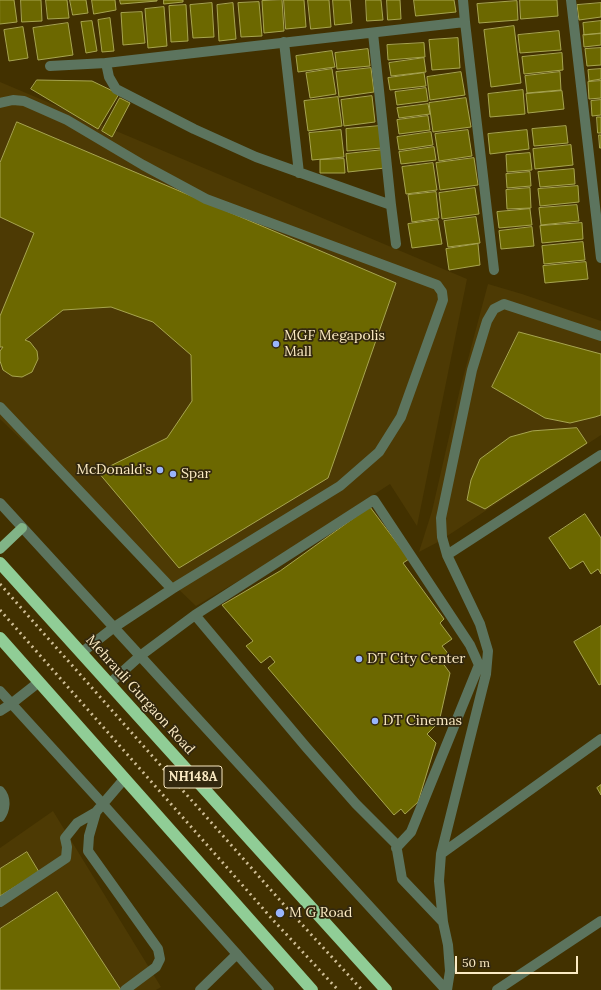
<!DOCTYPE html>
<style>
body{margin:0}
#map{position:relative;width:601px;height:990px;overflow:hidden;background:#423100;font-family:Lora,serif}
canvas{display:block}
.scale{position:absolute;left:455px;top:956px;width:123px;height:18px;box-sizing:border-box;border:2px solid #fbeac3;border-top:0;padding-left:5px;font-size:12px;line-height:14px;white-space:nowrap;color:#fbeac3;-webkit-text-stroke:3px #33280e;paint-order:stroke}
</style>
<div id="map">
<canvas width="601" height="990"></canvas>
<div class="scale">50 m</div>
</div>
<script>
const ctx = document.querySelector('canvas').getContext('2d');
ctx.lineJoin = 'round';
function fillPath(path, color) { ctx.fillStyle = color; ctx.fill(path, 'evenodd'); }
function trace(path, color, width, dash) { ctx.strokeStyle = color; ctx.lineWidth = width; ctx.lineCap = dash ? 'butt' : 'round'; ctx.setLineDash(dash || []); ctx.stroke(path); }
function write(font, color, halo, rows, align = 'center') {
  ctx.font = font + ' Lora,serif'; ctx.lineWidth = 3.5; ctx.setLineDash([]); ctx.textBaseline = 'middle'; ctx.strokeStyle = halo; ctx.fillStyle = color; for (const [text, x, y, turn = 0] of rows) {
    ctx.save(); ctx.translate(x, y); ctx.rotate((+turn || 0) * Math.PI / 180); ctx.textAlign = isNaN(turn) ? turn : align; if (halo) ctx.strokeText(text, 0, 0); ctx.fillText(text, 0, 0); ctx.restore();
  }
}
fillPath(new Path2D(`
 M0,82L467,279L417,526L390,484L272,561L196,606L0,419Z
 M488,284L522,294L601,321V435L438,542L419,552L432,511L460,389Z
 M53,811L161,987L156,990H0V848Z`), '#4d3a04');
const building = new Path2D(`
 M0,0H14L17,22L0,24Z
 M21,0H41L42,21L22,22Z
 M46,0H67L69,18L48,19Z
 M70,0H86L88,13L73,15Z
 M92,0H115L116,10L94,14Z
 M120,0H157V1L121,4Z
 M164,0H183V2L164,4Z
 M282,0L284,31L264,33L262,1Z
 M284,0H304L306,27L286,29Z
 M308,0H329L331,27L311,29Z
 M333,0H350L352,23L335,25Z
 M366,0H381L383,20L367,21Z
 M387,0H400L401,19L388,20Z
 M414,0H454L456,12L416,16Z
 M520,0H557L558,16L521,19Z
 M517,1L518,20L479,23L477,4Z
 M259,2L262,36L241,37L238,3Z
 M212,3L214,37L193,38L190,5Z
 M233,3L236,39L219,41L217,5Z
 M601,3V17L579,20L577,5Z
 M186,5L188,41L171,42L169,6Z
 M164,7L167,46L148,48L145,9Z
 M142,12L145,43L123,45L121,13Z
 M110,18L114,51L102,52L98,20Z
 M92,21L97,51L86,53L81,22Z
 M601,21V33L584,35L583,23Z
 M68,23L73,55L38,60L33,28Z
 M514,26L521,83L491,87L484,30Z
 M23,27L28,58L9,61L4,30Z
 M559,31L561,50L520,53L518,35Z
 M601,34V45L584,47L583,35Z
 M458,38L460,68L432,70L429,40Z
 M424,43L425,57L388,60L387,45Z
 M601,48V65L587,66L585,49Z
 M368,49L370,66L337,69L335,53Z
 M332,51L335,67L298,72L296,56Z
 M562,53L563,70L524,74L522,57Z
 M424,58L426,72L391,76L389,63Z
 M371,68L374,92L339,97L336,72Z
 M332,69L336,94L310,98L306,73Z
 M601,69V79L589,81L588,70Z
 M461,72L465,95L430,100L427,77Z
 M560,72L561,90L527,93L525,76Z
 M424,73L426,86L390,90L388,78Z
 M37,80L92,81L119,94L98,129L31,89Z
 M601,81V98L589,99L588,82Z
 M426,88L428,101L397,105L395,92Z
 M523,90L525,114L490,117L488,94Z
 M562,91L564,109L528,113L526,94Z
 M372,96L375,122L344,126L341,100Z
 M338,97L342,126L308,131L304,101Z
 M120,98L130,103L112,137L102,131Z
 M466,98L471,127L433,132L429,103Z
 M601,100V115L592,116L591,101Z
 M428,104L430,114L399,118L397,108Z
 M428,116L430,130L399,134L397,120Z
 M597,117H601V133H598Z
 M17,122L396,283L328,478L179,568L98,472L167,438L192,401L191,355L153,322L111,307L63,310L25,340L30,342L37,351L38,359L32,372L22,377L12,376L3,370L0,361V351L3,347H0V316L34,233L0,217V163Z
 M380,126L382,148L347,151L346,129Z
 M566,126L568,143L534,146L532,129Z
 M341,130L344,157L312,160L309,133Z
 M468,130L472,156L439,161L435,134Z
 M527,130L529,149L490,154L488,134Z
 M431,132L433,145L399,150L397,137Z
 M599,135H601V148H600Z
 M571,145L573,165L535,169L533,149Z
 M434,147L436,160L401,164L399,152Z
 M383,150L385,168L348,172L346,154Z
 M530,153L532,170L507,172L506,155Z
 M474,158L478,185L440,190L436,163Z
 M344,159L345,173H320V160Z
 M433,163L437,190L406,194L402,167Z
 M574,169L575,184L540,187L538,172Z
 M530,172L531,186L507,188L506,174Z
 M578,186L579,202L540,206L538,189Z
 M475,188L479,214L442,219L439,193Z
 M530,188L531,208L507,209L506,190Z
 M436,192L439,218L412,222L408,195Z
 M577,205L579,221L541,225L539,208Z
 M530,209L532,225L499,228L497,212Z
 M476,217L480,243L448,247L444,221Z
 M438,220L442,244L412,248L408,224Z
 M582,223L583,239L542,243L540,226Z
 M532,227L534,246L501,249L499,231Z
 M583,242L585,260L544,264L542,246Z
 M478,244L480,265L449,270L446,249Z
 M586,262L588,279L545,283L543,266Z
 M519,332L601,354V415L595,417L570,423L545,418L492,387Z
 M577,428L587,443L485,509L467,500L471,480L480,459L510,437L532,431Z
 M370,507L409,559L403,563L444,619L440,623L452,639L442,646L450,656L442,662L450,673L439,722L427,734L436,743L418,802L405,814L401,809L394,815L268,668L275,662L270,656L261,663L246,646L253,641L222,605L280,571Z
 M585,514L601,538V574L598,569L591,574L583,561L570,569L549,538Z
 M601,626V684L599,685L574,642Z
 M601,785V795L597,788Z
 M27,852L39,872L0,896V869Z
 M57,892L121,990H0V929Z`);
fillPath(building, '#6c6800');
trace(building, '#a7a54f', 1);
trace(new Path2D(`
 M571,0L601,258
 M465,22L494,270
 M373,33L391,205L256,157L194,129L116,89L109,77L106,63L465,22L463,0
 M284,42L299,173
 M50,66L106,63
 M0,103L13,100L24,101L67,120L143,165L206,199L437,285L442,292L443,300L401,417L379,452L340,486L172,589L113,628L81,653
 M391,205L396,244
 M0,407L172,589
 M0,503L446,990
 M447,555L601,455
 M195,615L306,747L356,804L396,844L402,879L443,922
 M109,684L140,656L195,615L374,500L470,645L479,665L411,832L396,848
 M0,691L102,803L269,990
 M0,711L11,704L39,682
 M0,791C7,799 5,810 0,817
 M96,812L89,836L88,851L158,949L160,959L156,967L125,990
 M441,854L601,739
 M0,902L66,858L67,847L65,838L77,823L96,812L125,778
 M200,990L237,954
 M447,990L450,971L448,945L443,922L439,881L441,854L486,674L488,651L480,624L447,555L442,537L441,518L472,370L487,321L494,309L504,304L601,336
 M497,990L601,921`), '#5c745e', 10);
trace(new Path2D(`
 M0,549L22,528`), '#81b487', 10);
trace(new Path2D(`
 M0,563L386,990
 M0,638L312,990`), '#90cd96', 12);
trace(new Path2D(`
 M0,584L286,907L362,990
 M0,610L274,921L338,990`), '#d0bf96', 3, [2, 4]);
for (const [x, y, r, color] of [
 [276,344,4,"#99b5fd"],
 [160,470,4,"#99b5fd"],
 [173,474,4,"#99b5fd"],
 [359,659,4,"#99b5fd"],
 [375,721,4,"#99b5fd"],
 [280,913,5,"#99b5fd"]
]) { const dot = new Path2D(); dot.arc(x, y, r, 0, 2 * Math.PI); ctx.fillStyle = color; ctx.fill(dot); trace(dot, '#33280e', 1.5); }
for (const [x, y, w] of [
 [193,777,58]
]) { const box = new Path2D(); box.roundRect(x - w / 2, y - 11, w, 22, 3); ctx.fillStyle = '#33280e'; ctx.fill(box); trace(box, '#fbeac3', 1); }
write('bold 13px', '#fbeac3', null, [
 ["NH148A",193,777]
]);
write('14px', '#fbeac3', '#33280e', [
 ["MGF Megapolis",284,336],
 ["Mall",284,352],
 ["McDonald's",152,470,"right"],
 ["Spar",181,474],
 ["DT City Center",367,659],
 ["DT Cinemas",383,721],
 ["M G Road",289,913]
], 'left');
write('14px', '#fbeac3', '#33280e', [
 ["Mehrauli Gurgaon Road",140,695,48]
]);
</script>
